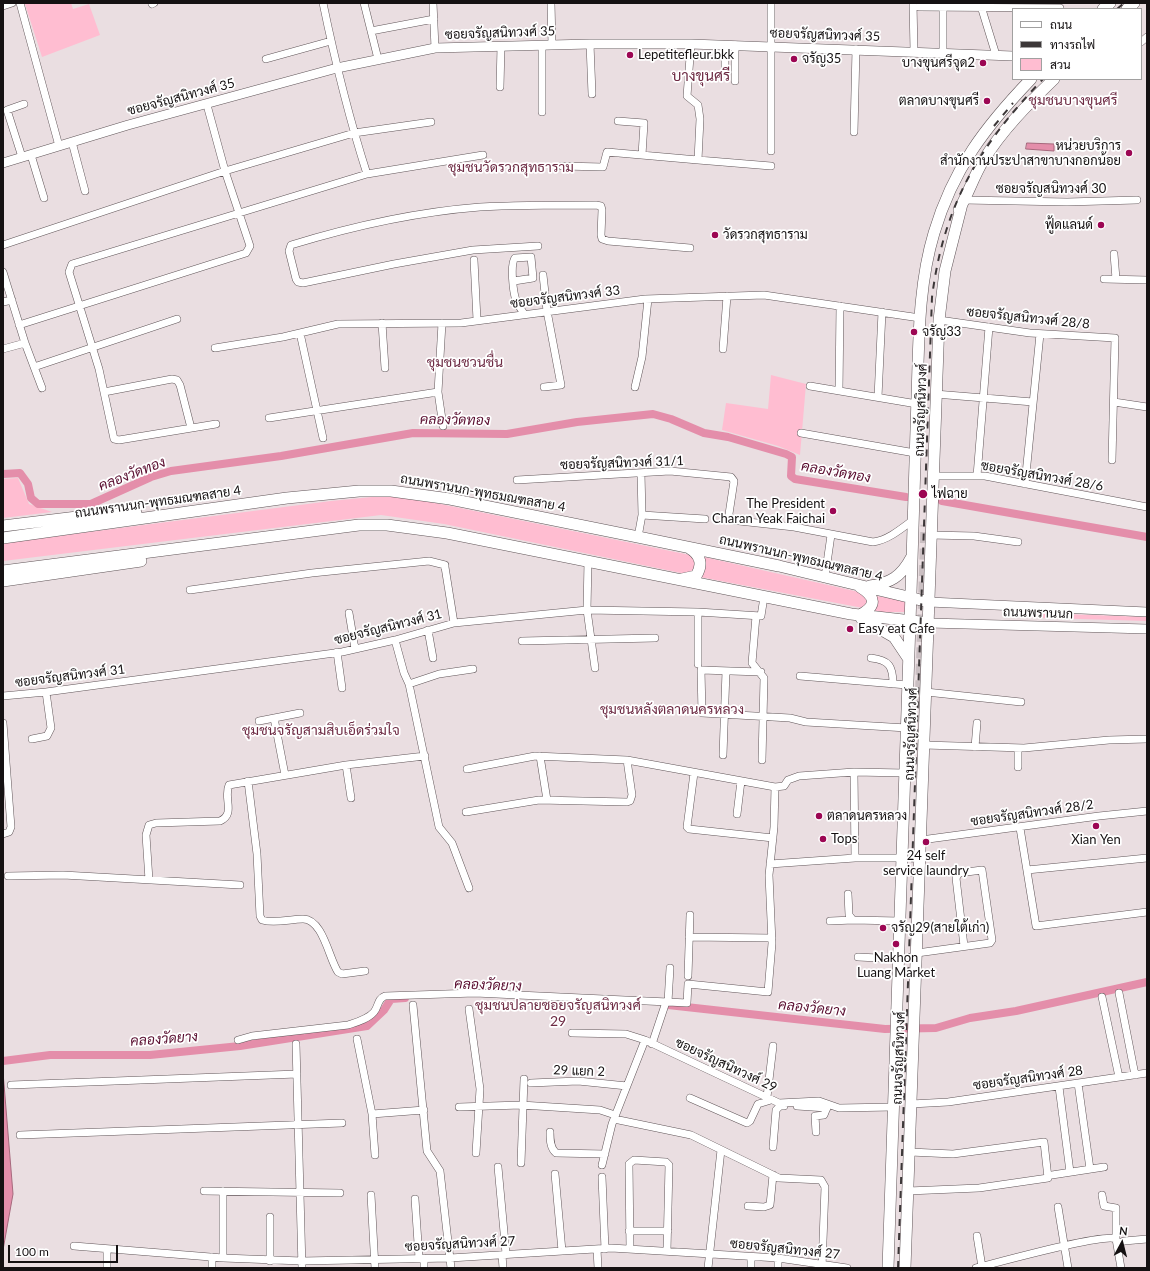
<!DOCTYPE html>
<meta charset="utf-8">
<style>
body{margin:0}
#map{position:relative;width:1150px;height:1271px;overflow:hidden;background:#eadee1;font-family:Lato,Sarabun,sans-serif}
canvas{display:block}
.frame{position:absolute;inset:0;border:4px solid #151112;pointer-events:none}
.legend{position:absolute;left:1012px;top:8px;width:130px;height:72px;box-sizing:border-box;background:#fff;border:1px solid #a1a0a0;margin:0;padding:5px 7px;list-style:none;font-size:12px;color:#151112}
.legend li{display:flex;align-items:center;gap:8px;height:20px}
.legend b{width:20px;border:1px solid #a1a0a0}
.north{position:absolute;left:1102px;top:1223px;width:40px;height:40px;-webkit-text-stroke:3px #fff;paint-order:stroke;rotate:7deg;font-size:11px;font-weight:700;line-height:16px;text-align:center;color:#151112}
.north::after{content:'';display:block;margin:auto;width:14px;height:18px;background:#151112;clip-path:polygon(50% 0,100% 100%,50% 72%,0 100%)}
.scale{position:absolute;left:8px;top:1245px;width:110px;height:18px;box-sizing:border-box;border:2px solid #151112;border-top:0;padding-left:5px;font-size:12px;line-height:14px;white-space:nowrap;color:#151112;-webkit-text-stroke:3px #fff;paint-order:stroke}
</style>
<div id="map">
<canvas width="1150" height="1271"></canvas>
<div class="frame"></div>
<ul class="legend">
<li><b style="height:5px;background:#fff"></b>ถนน</li>
<li><b style="height:5px;background:#3c3738"></b>ทางรถไฟ</li>
<li><b style="height:11px;background:#ffbdd1"></b>สวน</li>
</ul>
<div class="north">N</div>
<div class="scale">100 m</div>
</div>
<script>
const ctx = document.querySelector('canvas').getContext('2d');
ctx.lineJoin = 'round';
function fillPath(path, color) { ctx.fillStyle = color; ctx.fill(path, 'evenodd'); }
function trace(path, color, width, dash) { ctx.strokeStyle = color; ctx.lineWidth = width; ctx.lineCap = dash ? 'butt' : 'round'; ctx.setLineDash(dash || []); ctx.stroke(path); }
function write(font, color, halo, rows, align = 'center') {
  ctx.font = font + ' Lato,Sarabun,sans-serif'; ctx.lineWidth = 3.5; ctx.setLineDash([]); ctx.textBaseline = 'middle'; ctx.strokeStyle = halo; ctx.fillStyle = color; for (const [text, x, y, turn = 0] of rows) {
    ctx.save(); ctx.translate(x, y); ctx.rotate((+turn || 0) * Math.PI / 180); ctx.textAlign = isNaN(turn) ? turn : align; if (halo) ctx.strokeText(text, 0, 0); ctx.fillText(text, 0, 0); ctx.restore();
  }
}
fillPath(new Path2D(`
 M29,3H71L73,9L89,4L100,35L42,57L25,4Z
 M771,375L806,384L800,455L778,446L722,430L726,403L768,409Z
 M18,478L29,504L52,512L3,518V479Z
 M382,496L416,499L690,555L694,556L696,568L686,574L444,524L381,515L3,561V543L331,501Z
 M704,557L859,592L869,600L863,608L700,577Z
 M876,596L903,600L907,603L906,612H875Z
 M1008,612L1147,617V621L1013,617Z`), '#ffbdd1');
const water = new Path2D(`
 M1027,143L1054,144V151L1026,149Z
 M3,1072L13,1194L3,1250Z`);
fillPath(water, '#e48eaa');
trace(water, '#a6687c', 1);
trace(new Path2D(`
 M3,474L20,473L28,484L31,498L38,504H91L151,477L171,471L281,456L413,433L507,434L577,422L653,414L671,419L704,433L728,437L786,454L792,457L791,476L795,479L906,497
 M942,501L1147,537
 M668,1005L885,1029L936,1028L970,1018L1016,1011L1147,982
 M3,1061L50,1055H150L240,1046L367,1026L384,1010L391,999L405,998`), '#e48eaa', 8);
trace(new Path2D(`
 M920,708L926,525`), '#cabfc2', 11, [11, 5.5]);
const street = new Path2D(`
 M20,3L59,146
 M323,3C335,61 349,118 367,174
 M364,3L378,59
 M433,3L435,48
 M551,3L552,45
 M913,3L914,51
 M980,3L996,55
 M152,4L154,3
 M3,6L12,3
 M919,7L1060,8
 M371,31L434,19
 M1141,42L1147,37
 M590,44L592,94
 M691,44L687,96L698,105L700,119L698,160L771,166
 M943,52V7
 M266,59L331,41
 M725,70V45
 M735,81V45
 M500,87L501,46
 M542,112V45
 M618,121L644,123L642,155
 M854,132L856,49
 M72,142L85,191
 M771,151V3
 M31,155L44,198
 M22,157L7,110L24,104
 M562,166L603,167L607,152L698,160
 M964,200L1067,202L1137,200
 M3,245L225,171L354,133L431,122
 M538,246L473,250L394,264L303,283L298,282L296,279L289,251L291,245C353,226 416,212 480,207C518,205 557,205 596,205L601,206L602,210L601,235L602,239L608,241L690,248
 M1114,254L1116,279
 M474,260L477,320
 M3,272L25,343L42,388
 M543,275L547,311L561,385L544,387
 M1104,279L1147,280
 M514,281L533,278L531,257L515,258C510,264 513,292 516,300C518,305 521,309 524,314
 M3,302L12,300
 M939,320L1030,333L1115,338L1112,460
 M382,323L385,368
 M19,325L246,253L250,246L225,171L207,105
 M300,333L323,438
 M215,348L283,337L338,324L461,323L645,299L764,295L920,318
 M3,349L25,343
 M723,349L727,296
 M34,367L177,319
 M810,386L917,404
 M635,387L642,357L648,299
 M839,391L840,306
 M104,392L172,379L177,380L180,385L191,428
 M438,392L443,426
 M935,394L1033,402
 M878,397L882,312
 M1114,402L1147,407
 M269,418L438,392L442,323
 M216,424L119,440L114,439L99,369L69,272L72,264L367,174L483,155
 M801,433L915,453
 M933,476H985L1147,507
 M977,476L989,327
 M517,480L670,471L731,477L734,481L729,514L730,520L794,527L873,542C888,540 901,529 913,520
 M1025,484L1040,334
 M642,515L705,519
 M931,535L974,536L1018,542
 M638,537L642,515L641,473
 M588,561L587,610L595,668
 M825,577L831,535
 M190,590L312,573L429,561L445,565V567L454,623
 M349,613L355,649
 M756,616L752,663L764,678L762,760
 M428,630L433,658
 M395,640L404,673L409,684L439,827L452,843L469,888
 M522,641L655,638
 M337,652L342,688
 M871,658C889,660 893,666 893,684
 M698,664V612
 M761,672L701,670L702,713L790,718L806,722L907,728
 M800,676L907,685
 M409,684L439,674L473,669
 M926,692L1021,702
 M3,696L46,692L342,652L395,640L454,623L587,610L698,612L761,616L764,597
 M274,718L285,775
 M259,721L300,713
 M3,723L11,827L9,832L3,834
 M32,739L47,736L51,728L46,692
 M924,745L1024,748L1109,740L1147,739
 M975,747L977,723
 M723,755L726,671
 M540,756L547,800
 M346,765L351,798
 M1018,767V748
 M467,769L535,756L627,760L775,787L784,786L788,780L799,776L854,772L905,773
 M854,772L855,858
 M694,773L687,827L689,829L773,838
 M248,781L257,854L260,916L262,920C275,924 290,919 303,919C323,919 329,959 338,972L342,974L365,971
 M466,812L539,800L627,802L630,801L632,795L627,760
 M737,814L741,781
 M1020,828L1036,926L1147,912
 M921,840L1099,816L1147,811
 M770,864L855,858H901
 M1027,870L1147,858
 M8,876L63,875L240,885
 M149,880L146,835L149,825L156,823L220,821C236,814 223,798 229,785L346,765L425,756
 M848,894L849,915L853,920L899,921
 M830,921L853,920
 M689,937L772,938
 M917,953L990,943L992,940L982,870L959,873L956,878L964,946
 M858,957L898,959
 M670,968L668,1002L687,1003L688,984L768,992L772,943L769,875L774,827L775,787
 M688,976L690,915
 M1119,993L1135,1075
 M1102,997L1119,1077
 M413,1005L427,1151L440,1171L451,1268
 M469,1009L480,1089L476,1153
 M572,1033L626,1034L645,1040L779,1103L819,1101L839,1108L893,1107
 M357,1039L372,1114L375,1155
 M238,1040L252,1036L348,1025C357,1022 368,1019 374,1012C379,1006 377,999 385,996L475,993L668,1002
 M296,1044L302,1268
 M652,1044L666,1002
 M531,1083L578,1081L627,1086
 M1078,1083L1090,1169
 M11,1085L297,1074
 M1059,1087L1070,1172
 M767,1097L773,1046
 M690,1098L747,1123L750,1121L758,1104L771,1100
 M911,1104L948,1102L1147,1073
 M797,1106L827,1108
 M459,1107L521,1105L600,1110L615,1115
 M372,1114L424,1110
 M614,1119L691,1135L779,1178L821,1180L825,1187L822,1268
 M550,1132C550,1139 550,1148 556,1153L605,1154
 M816,1132L815,1116L824,1115L828,1105
 M20,1135L342,1123
 M773,1147L776,1110L780,1106H784
 M521,1163L524,1079
 M602,1165L612,1124L645,1040
 M498,1167L506,1254
 M555,1174L562,1251
 M1052,1175L1104,1167
 M602,1177L605,1249
 M204,1191L340,1193
 M908,1191L979,1188L1048,1178L1044,1142L953,1154L910,1152
 M371,1195L375,1268
 M1102,1195L1104,1206L1116,1208V1239L1121,1268
 M415,1199L419,1258
 M748,1206L764,1207L770,1205L773,1175
 M1058,1207L1068,1268
 M270,1217V1261
 M629,1231H668
 M977,1236L982,1267
 M1117,1244L1124,1241L1147,1239
 M74,1246L223,1258L302,1261L450,1258L611,1248L778,1258L847,1268
 M597,1249L598,1268
 M630,1249L629,1164L634,1160L666,1162L669,1165L667,1251
 M502,1255L503,1268
 M223,1258V1191
 M424,1258V1268
 M107,1268V1249
 M212,1268V1257
 M708,1268L721,1150
 M751,1268V1257
 M778,1268V1258
 M976,1268C996,1263 1104,1233 1116,1239`);
const secondary = new Path2D(`
 M3,163L128,125L337,68L435,48L590,44H691L1013,56
 M929,602L1147,612
 M929,623L1147,629`);
const primary = new Path2D(`
 M1103,9L1110,3
 M1127,9L1134,3
 M959,210C968,194 974,176 983,161C1002,130 1028,104 1054,79
 M3,526L77,517L136,513
 M3,538L287,498L359,491H391L450,499L638,537L779,566L929,602
 M3,571L359,525H387L447,533L851,614L929,623
 M682,579L696,576C703,565 701,555 689,548
 M3,581L141,561
 M870,586C890,583 901,577 911,558
 M860,615C877,606 876,597 860,587
 M861,618L894,637L908,658
 M888,1268C895,1043 904,818 911,593C913,528 915,463 917,397C919,342 918,286 934,233C953,169 985,127 1031,79
 M905,1268L939,320L945,271L962,204`);
trace(street, '#615659', 8);
trace(secondary, '#615659', 10);
trace(primary, '#615659', 12);
trace(street, '#fff', 7);
trace(secondary, '#fff', 9);
trace(primary, '#fff', 11);
trace(new Path2D(`
 M1117,9L1124,3
 M994,126L1013,103
 M898,1268L932,297C944,204 979,146 1043,79`), '#3c3738', 2, [7, 7]);
for (const [x, y, r, color] of [
 [630,55,4,"#9c0653"],
 [794,59,4,"#9c0653"],
 [983,63,4,"#9c0653"],
 [987,101,4,"#9c0653"],
 [1129,153,4,"#9c0653"],
 [1101,225,4,"#9c0653"],
 [715,235,4,"#9c0653"],
 [914,332,4,"#9c0653"],
 [923,494,5,"#9c0653"],
 [833,511,4,"#9c0653"],
 [850,629,4,"#9c0653"],
 [819,816,4,"#9c0653"],
 [1096,826,4,"#9c0653"],
 [823,839,4,"#9c0653"],
 [926,842,4,"#9c0653"],
 [883,928,4,"#9c0653"],
 [896,944,4,"#9c0653"]
]) { const dot = new Path2D(); dot.arc(x, y, r, 0, 2 * Math.PI); ctx.fillStyle = color; ctx.fill(dot); trace(dot, '#fff', 1.5); }
write('13px', '#151112', '#fff', [
 ["ซอยจรัญสนิทวงศ์ 35",500,33,-2],
 ["ซอยจรัญสนิทวงศ์ 35",825,35,2],
 ["ซอยจรัญสนิทวงศ์ 35",181,97,-15],
 ["ซอยจรัญสนิทวงศ์ 30",1051,189],
 ["ซอยจรัญสนิทวงศ์ 33",565,297,-7],
 ["ซอยจรัญสนิทวงศ์ 28/8",1028,318,6],
 ["ถนนจรัญสนิทวงศ์",921,410,-88],
 ["ซอยจรัญสนิทวงศ์ 31/1",622,463,-2],
 ["ซอยจรัญสนิทวงศ์ 28/6",1042,476,10],
 ["ถนนพรานนก-พุทธมณฑลสาย 4",483,493,10],
 ["ถนนพรานนก-พุทธมณฑลสาย 4",158,502,-8],
 ["ถนนพรานนก-พุทธมณฑลสาย 4",801,558,13],
 ["ถนนพรานนก",1038,613,2],
 ["ซอยจรัญสนิทวงศ์ 31",388,627,-14],
 ["ซอยจรัญสนิทวงศ์ 31",70,676,-7],
 ["ถนนจรัญสนิทวงศ์",911,734,-88],
 ["ซอยจรัญสนิทวงศ์ 28/2",1032,813,-8],
 ["ถนนจรัญสนิทวงศ์",899,1058,-88],
 ["ซอยจรัญสนิทวงศ์ 29",726,1065,25],
 ["29 แยก 2",579,1071,2],
 ["ซอยจรัญสนิทวงศ์ 28",1028,1078,-8],
 ["ซอยจรัญสนิทวงศ์ 27",460,1244,-3],
 ["ซอยจรัญสนิทวงศ์ 27",785,1249,6]
]);
write('13px', '#151112', '#fff', [
 ["Lepetitefleur.bkk",638,55],
 ["จรัญ35",802,59],
 ["บางขุนศรีจุด2",975,63,"right"],
 ["ตลาดบางขุนศรี",979,101,"right"],
 ["หน่วยบริการ",1121,146,"right"],
 ["สำนักงานประปาสาขาบางกอกน้อย",1121,161,"right"],
 ["ฟู้ดแลนด์",1093,225,"right"],
 ["วัดรวกสุทธาราม",723,235],
 ["จรัญ33",922,332],
 ["ไฟฉาย",932,494],
 ["The President",825,504,"right"],
 ["Charan Yeak Faichai",825,519,"right"],
 ["Easy eat Cafe",858,629],
 ["ตลาดนครหลวง",827,816],
 ["Tops",831,839],
 ["Xian Yen",1096,840,"center"],
 ["24 self",926,856,"center"],
 ["service laundry",926,871,"center"],
 ["จรัญ29(สายใต้เก่า)",891,928],
 ["Nakhon",896,958,"center"],
 ["Luang Market",896,973,"center"]
], 'left');
write('14px', '#6d2a43', '#fff', [
 ["ชุมชนบางขุนศรี",1073,100],
 ["ชุมชนวัดรวกสุทธาราม",511,167],
 ["ชุมชนชวนชื่น",465,362],
 ["ชุมชนหลังตลาดนครหลวง",672,709],
 ["ชุมชนจรัญสามสิบเอ็ดร่วมใจ",321,730],
 ["ชุมชนปลายซอยจรัญสนิทวงศ์",558,1005],
 ["29",558,1021]
]);
write('italic 14px', '#590d2f', '#fff', [
 ["คลองวัดทอง",455,420,1],
 ["คลองวัดทอง",836,472,10],
 ["คลองวัดทอง",132,474,-21],
 ["คลองวัดยาง",488,985,2],
 ["คลองวัดยาง",812,1008,6],
 ["คลองวัดยาง",164,1039,-4]
]);
write('15px', '#6d2a43', '#fff', [
 ["บางขุนศรี",701,76]
]);
</script>
